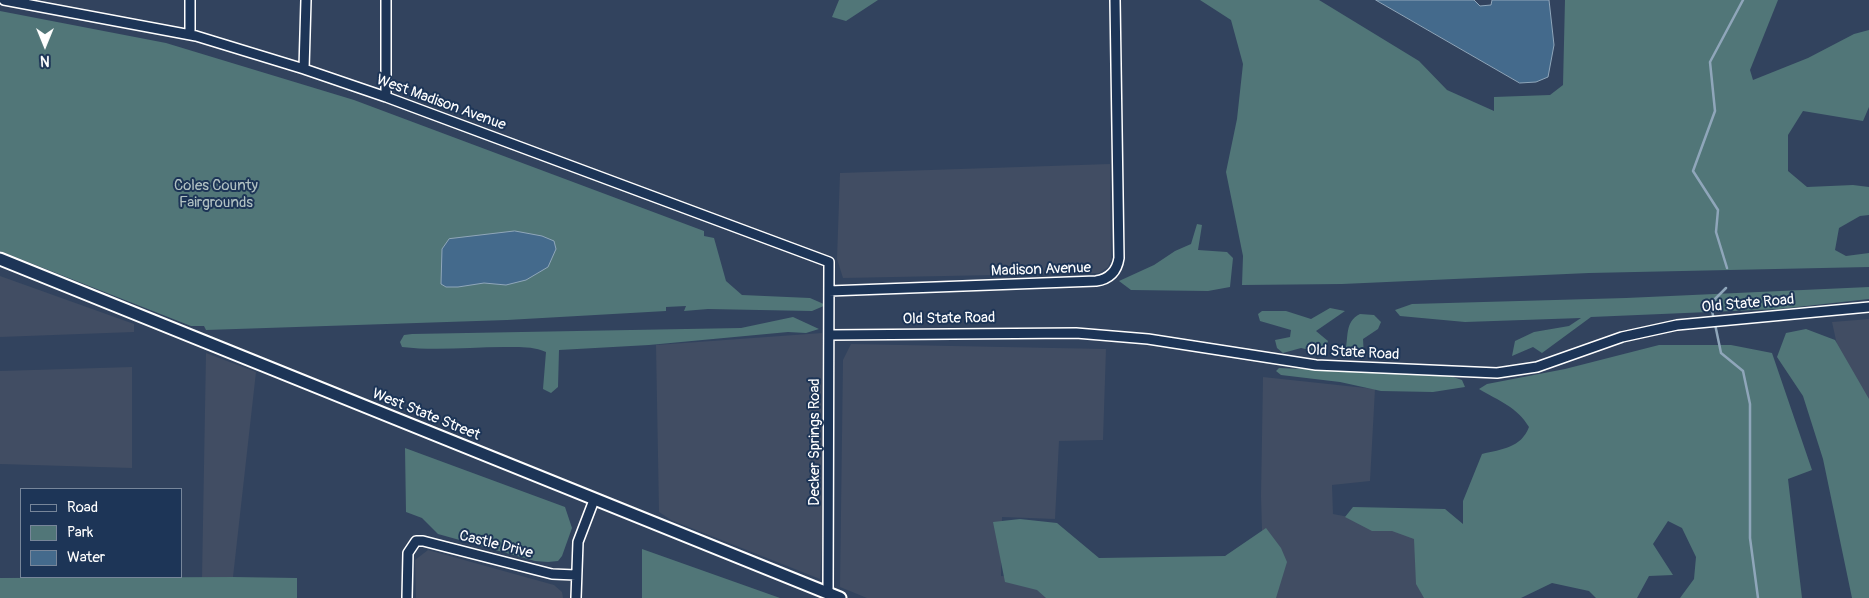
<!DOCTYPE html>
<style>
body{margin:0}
#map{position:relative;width:1869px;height:598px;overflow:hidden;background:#32435e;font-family:Pangolin,sans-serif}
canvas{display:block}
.legend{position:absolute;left:20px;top:488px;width:162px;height:90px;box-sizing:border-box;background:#1d3557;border:1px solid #77869a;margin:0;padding:6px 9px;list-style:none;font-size:15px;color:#fff}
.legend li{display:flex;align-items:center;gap:10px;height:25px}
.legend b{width:25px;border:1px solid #77869a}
.north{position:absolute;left:20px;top:20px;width:50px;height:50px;-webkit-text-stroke:4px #1d3557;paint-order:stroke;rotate:180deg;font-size:14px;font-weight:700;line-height:20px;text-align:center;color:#fff}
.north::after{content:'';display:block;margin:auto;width:18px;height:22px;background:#fff;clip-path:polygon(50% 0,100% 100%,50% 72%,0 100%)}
</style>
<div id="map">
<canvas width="1869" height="598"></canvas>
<ul class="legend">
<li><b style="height:6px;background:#1d3557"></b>Road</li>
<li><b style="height:14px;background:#517678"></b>Park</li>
<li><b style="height:14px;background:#446a8c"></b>Water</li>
</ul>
<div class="north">N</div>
</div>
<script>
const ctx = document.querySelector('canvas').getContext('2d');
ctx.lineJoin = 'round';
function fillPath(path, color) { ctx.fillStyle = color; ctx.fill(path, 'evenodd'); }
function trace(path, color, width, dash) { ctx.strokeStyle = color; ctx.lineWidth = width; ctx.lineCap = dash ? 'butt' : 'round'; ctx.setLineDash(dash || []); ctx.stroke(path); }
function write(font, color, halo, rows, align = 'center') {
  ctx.font = font + ' Pangolin,sans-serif'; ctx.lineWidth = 4; ctx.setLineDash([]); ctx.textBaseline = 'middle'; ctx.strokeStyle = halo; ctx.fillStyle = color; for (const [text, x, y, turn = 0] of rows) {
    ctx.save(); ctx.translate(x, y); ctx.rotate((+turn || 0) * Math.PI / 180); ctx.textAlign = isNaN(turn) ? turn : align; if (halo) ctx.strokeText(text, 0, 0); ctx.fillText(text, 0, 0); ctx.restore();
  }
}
fillPath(new Path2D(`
 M1110,164L1111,259L1108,267L1099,273L843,278L837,259L840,173Z
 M0,276L134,324V332L0,337Z
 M1869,319V431L1856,432L1832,322Z
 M822,333L823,526L820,579L671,520L659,512L656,345Z
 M851,344L1106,349L1103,440L1059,441L1055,519L1002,517L1001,576L1056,577V598H867L840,587L843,360Z
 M206,353L256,372L233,577L202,578Z
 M132,367V468L0,464V371Z
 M1263,377L1375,389L1370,481L1332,485L1333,514L1435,533L1452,598H1264L1261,496Z
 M428,550L554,585L562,592L563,598H416L415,560Z`), '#414d63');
fillPath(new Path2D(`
 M839,0H878L846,21L832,17Z
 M1200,0H1319L1419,61L1447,90L1494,111V97L1550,95L1563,85L1565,0H1778L1750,70L1753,80L1808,58L1854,34L1869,30V107L1863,121L1803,111L1788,135V171L1807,187L1853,185L1869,187V215L1860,216L1839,228L1835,250L1846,256L1869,253V267L1589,273L1342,284L1242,285L1243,256L1226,172L1237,119L1243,64L1231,20Z
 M0,11L166,43L354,100L704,231V236L714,238L726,281L742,295L810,298L826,305L812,311L708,309L684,311L686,306L666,307V311L507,320L206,330L204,326H191L0,251Z
 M1197,224L1202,225L1198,250L1227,252L1233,258L1230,287L1208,291L1131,290L1119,281L1154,265L1175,251L1191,244Z
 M1869,287V299L1779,309L1591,317L1542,353L1533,347L1512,356L1515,341L1534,332L1569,326L1581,318L1465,322L1400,316L1395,310L1412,304L1626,298Z
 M1330,308L1345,311L1316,331L1328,341L1323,353L1301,348L1283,353L1277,348L1275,340L1290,337L1291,330L1260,321L1258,314L1262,311H1286L1311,319Z
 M1360,314L1374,315L1381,322L1378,329L1363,339L1364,357L1354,358L1345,352C1349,338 1344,322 1360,314Z
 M793,317L819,329L806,333L788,332L649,345L559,350L558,387L551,393L543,389L546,352C532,346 519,347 504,347C470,347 436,351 402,347L400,342L404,335L412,334L741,328Z
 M1806,329L1835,340L1869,399V598H1852L1823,459L1803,396L1777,357L1786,333Z
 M1659,345H1731L1772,353L1812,470L1788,479L1802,598H1680L1694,579L1696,557L1682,528L1668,521L1653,544L1673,575L1649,576L1637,598H1596L1589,591L1552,583L1521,598H1424L1416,584L1414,539L1392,531H1372L1345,517L1353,507L1445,509L1463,524V501L1482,454C1502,449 1521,448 1529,427C1517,407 1499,401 1479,389L1487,384L1565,369Z
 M1279,368L1447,375L1462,380L1465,387L1433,392L1381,391L1340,382L1281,375L1276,371Z
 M405,448L565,507L572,528L562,556L558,561L548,562L535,561L438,534L422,518L406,512Z
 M1020,519L1057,523L1099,558L1225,556L1266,528L1281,548L1287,562L1276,598H1046L1037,590L1005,582L993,522Z
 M642,549L780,598H642Z
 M233,577L297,578V598H0V578Z`), '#517678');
const water = new Path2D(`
 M1376,0H1474L1480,6L1491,5L1492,0H1549L1554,45L1548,77L1536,82L1520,83Z
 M515,231L542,236L554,241L556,249L548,267L526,280L506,285L484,283L458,287H446L441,284L442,249L449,239Z`);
fillPath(water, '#446a8c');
trace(water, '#8fa6ba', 1);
trace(new Path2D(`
 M1727,268L1716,232L1718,210L1693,171L1715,111L1710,62L1743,0
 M1714,319L1710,304L1726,288
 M1715,324L1721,353L1743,371L1750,404V538L1758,598`), '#8fa6ba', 2.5);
const minor = new Path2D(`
 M4,0L196,36L304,69L386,97L829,262L828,593
 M190,35V0
 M304,69L306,0
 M386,97V0
 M829,291L1096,281C1110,279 1117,271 1119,258L1115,0
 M829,335L1076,333L1148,339L1316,365L1497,373L1537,367L1622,337L1677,325L1869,307
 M407,598L408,553L416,541H423L552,574L576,575
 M576,598L578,542L594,500`);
const tertiary = new Path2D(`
 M0,259L840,598`);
trace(minor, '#fff', 12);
trace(tertiary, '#fff', 15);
trace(minor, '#1d3557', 9);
trace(tertiary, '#1d3557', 11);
write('15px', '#fff', '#1d3557', [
 ["West Madison Avenue",441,103,20],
 ["Madison Avenue",1041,270,-2],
 ["Old State Road",1748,304,-5],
 ["Old State Road",949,319,-1],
 ["Old State Road",1353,353,3],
 ["West State Street",426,415,22],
 ["Decker Springs Road",815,442,-90],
 ["Castle Drive",496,545,14]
]);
write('15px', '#b1c1c2', '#1d3557', [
 ["Coles County",216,186],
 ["Fairgrounds",216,203]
]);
</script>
